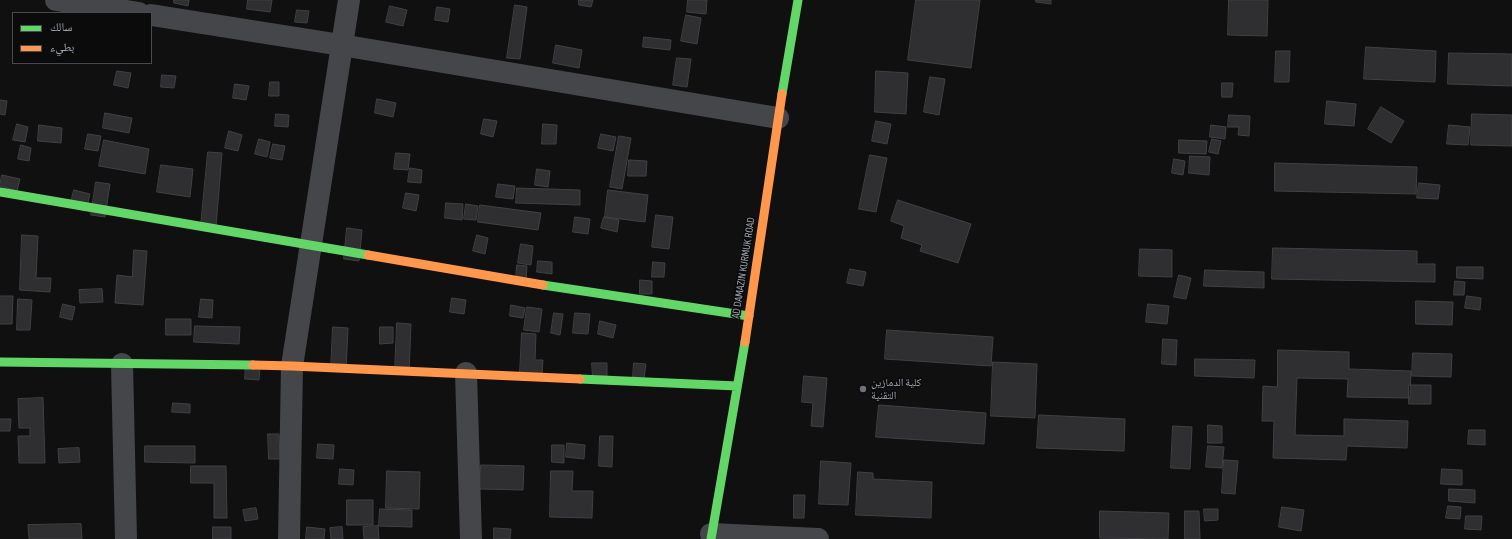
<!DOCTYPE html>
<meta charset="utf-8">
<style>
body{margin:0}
#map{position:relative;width:1512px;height:539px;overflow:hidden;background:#101011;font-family:"Sofia Sans Condensed","Noto Naskh Arabic",sans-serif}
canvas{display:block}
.legend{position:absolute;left:12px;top:12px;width:140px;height:52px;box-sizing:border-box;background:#0b0b0c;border:1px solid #474a4e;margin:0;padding:5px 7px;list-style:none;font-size:12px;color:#a1a8b2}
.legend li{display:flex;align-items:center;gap:8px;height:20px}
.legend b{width:20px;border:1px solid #474a4e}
</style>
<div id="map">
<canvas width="1512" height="539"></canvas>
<ul class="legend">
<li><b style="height:5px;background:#63d668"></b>سالك</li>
<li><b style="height:5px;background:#ff974d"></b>بطيء</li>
</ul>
</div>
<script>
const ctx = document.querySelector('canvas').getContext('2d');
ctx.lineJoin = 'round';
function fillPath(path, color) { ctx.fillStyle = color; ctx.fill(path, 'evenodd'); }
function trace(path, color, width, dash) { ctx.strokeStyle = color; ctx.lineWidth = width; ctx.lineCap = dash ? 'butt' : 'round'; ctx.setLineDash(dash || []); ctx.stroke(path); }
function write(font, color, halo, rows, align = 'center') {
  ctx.font = font + ' "Sofia Sans Condensed","Noto Naskh Arabic",sans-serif'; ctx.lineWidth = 3; ctx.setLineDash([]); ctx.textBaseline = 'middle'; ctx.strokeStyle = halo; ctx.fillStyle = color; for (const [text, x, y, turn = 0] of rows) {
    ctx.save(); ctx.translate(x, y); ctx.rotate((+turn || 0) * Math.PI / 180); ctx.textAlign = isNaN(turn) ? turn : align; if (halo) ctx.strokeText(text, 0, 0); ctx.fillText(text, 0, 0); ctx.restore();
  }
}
const building = new Path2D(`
 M174,0H189L188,6L174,3Z
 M248,0H272L270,12L247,9Z
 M579,0H593L591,7L579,5Z
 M688,0H707L706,14L687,12Z
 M916,0H980L971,68L908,60Z
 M1036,0H1051V4L1036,2Z
 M1229,0H1268L1267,36L1228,35Z
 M515,5L527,7L520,59L507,58Z
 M390,6L407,10L403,26L386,22Z
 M437,7L450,9L448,22L435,20Z
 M297,10L309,11L307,23L295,22Z
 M686,15L701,18L697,44L681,41Z
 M644,37L671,40L670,50L643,47Z
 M556,45L582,50L579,68L553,63Z
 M1366,47L1436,51L1435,82L1364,79Z
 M1276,51H1290L1289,82H1275Z
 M1449,53L1512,54V86L1448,84Z
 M677,58L691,59L687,87L673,85Z
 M117,71L131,73L128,88L114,85Z
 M876,71L908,73L906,114L875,112Z
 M162,75L176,76L174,88L161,87Z
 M930,77L945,79L939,115L924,112Z
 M270,82H279V96H269Z
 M1222,83H1233L1232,97H1222Z
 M235,84L249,86L246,100L233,98Z
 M377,99L396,103L393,117L375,113Z
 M0,100L7,101L5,115L0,114Z
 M1327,101L1356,104L1354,126L1325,124Z
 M1381,107L1404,121L1391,143L1368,129Z
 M105,113L132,118L129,133L103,128Z
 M276,114L289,115L288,127L275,126Z
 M1472,114L1512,115V146L1471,145Z
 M1229,115L1250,116L1249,136L1238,135L1239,127H1228Z
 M484,119L497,121L493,137L481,134Z
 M876,121L891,124L887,144L872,141Z
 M17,124L28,127L25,142L13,140Z
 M543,124L557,125L556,144H542Z
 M39,125L62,128L61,143L38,141Z
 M1211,125L1226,127L1225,139L1210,137Z
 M1449,125L1470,127L1468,145L1447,144Z
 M229,131L242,135L238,151L225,148Z
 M88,134L101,136L98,151L85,149Z
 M601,134L616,137L613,151L598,148Z
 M619,136L631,138L622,189L610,187Z
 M259,139L270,142L267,157L255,154Z
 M1212,139L1221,141L1218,154L1209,152Z
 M104,140L149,149L145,174L99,166Z
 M1179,140L1207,141L1206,154L1179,153Z
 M273,144L285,146L282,160L270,158Z
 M21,145L31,148L29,161L18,159Z
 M208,152L222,153L216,227L201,226Z
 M396,153L410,154L408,170L394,169Z
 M870,155L887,158L876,212L859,209Z
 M1190,156L1210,157L1209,175L1189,173Z
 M1174,159L1185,161L1183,175L1172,173Z
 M629,160L647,161L646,176H628Z
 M1275,163L1417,167L1416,194L1275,191Z
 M161,165L193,169L190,197L157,192Z
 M410,168L422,170L421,183L408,182Z
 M537,169L550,171L548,187L535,185Z
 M2,175L20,179L17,191L0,186Z
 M96,182L110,184L105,217L91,215Z
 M1419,183L1440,185L1438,199L1417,198Z
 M498,184L515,186L513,199L496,197Z
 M517,188L580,190V205L516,203Z
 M74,190L90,194L86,211L70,207Z
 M608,190L648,195L645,222L605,217Z
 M406,193L419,195L416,211L403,208Z
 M898,200L971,224L958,263L920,251L922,245L901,238L904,226L891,221Z
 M446,203L463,204L462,220L445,218Z
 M466,204L478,206L476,220L464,219Z
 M480,205L541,213L538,230L478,222Z
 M656,215L673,217L669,249L652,247Z
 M575,217L590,219L588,234L573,232Z
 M604,217L619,220L617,232L601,228Z
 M347,228L362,230L359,261L344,259Z
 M22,235L38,236L36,278H51L50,292L20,290Z
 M477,235L488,238L485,254L473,251Z
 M521,244L533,246L531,265L518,263Z
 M1273,248L1417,251V264H1435V282L1272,279Z
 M1140,249L1172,250V277L1139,276Z
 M134,250L147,251L143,305L115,303L117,275L132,277Z
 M538,261L552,262V274L537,272Z
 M653,262L665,263L664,277H652Z
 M517,265L527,266L526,280L516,279Z
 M1457,267H1483V279L1457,278Z
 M850,269L866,272L863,286L847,283Z
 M1205,270L1264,272V288L1204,286Z
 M1179,275L1191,278L1186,299L1174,297Z
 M640,280L652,281V294H640Z
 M1455,281L1465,282L1464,295H1454Z
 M102,289L103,302L80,303L79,290Z
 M0,296H13L12,324H0Z
 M1467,296L1481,298L1480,310L1465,308Z
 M452,298L466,300L464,314L450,312Z
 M18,299L32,300L30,330H17Z
 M201,299L213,300L212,318L199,317Z
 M1416,301L1453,302L1452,325L1416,324Z
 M63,304L75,307L72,320L60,317Z
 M1148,304L1169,306L1167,324L1146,322Z
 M511,305L525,308L523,318L510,316Z
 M527,307L542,309L539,332L524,330Z
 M554,313L563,314L560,335L551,333Z
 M575,313L590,314L588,334L573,333Z
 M166,319H191V335H166Z
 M600,321L616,325L613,338L598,334Z
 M397,323L411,324L409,374L395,373Z
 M195,326L240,327L239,344L194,342Z
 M333,327L348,328L346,371L331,370Z
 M380,327H393V343L380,344Z
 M887,330L993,337L991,366L885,359Z
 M522,333L536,334L535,360H543L542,374L520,373Z
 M1163,339L1177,340L1176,365L1162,364Z
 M1278,350L1349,352V369L1411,371L1410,398L1347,397L1348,379L1297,378L1295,435L1344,436V419L1408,421L1407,448L1347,446L1346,460L1273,458L1274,421H1262L1263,386L1277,387Z
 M1413,353L1452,354L1451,377L1412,376Z
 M1195,359L1255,360L1254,378L1195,376Z
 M993,362L1037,364L1035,418L991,416Z
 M592,363H607V377H593Z
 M634,363L646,364L644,378L633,377Z
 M246,365L260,367L259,380L245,379Z
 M804,376L827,378L823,427L811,426L813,403L802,402Z
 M1409,385H1431V404H1409Z
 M43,398L45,463H19L18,436H30V428H19L18,399Z
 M173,403L190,404V413L172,412Z
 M879,405L986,413L984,444L876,437Z
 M1039,415L1125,419L1124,451L1037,448Z
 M0,419H11L10,431H0Z
 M1208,425L1222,426V443H1208Z
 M1173,426L1192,427L1190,469L1171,468Z
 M1469,430H1485V445L1468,444Z
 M268,434H279L280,459H269Z
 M600,436H613L612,467L599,466Z
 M567,443L585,445L584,459L566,457Z
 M318,444L334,445L333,459L317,458Z
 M552,445H564V463L552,462Z
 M145,446H195V463L145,462Z
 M1208,446L1224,447L1222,468L1206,467Z
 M79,448L80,462L59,463L58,449Z
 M1224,460L1238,461L1235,494L1222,493Z
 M821,461L851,463L848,505L819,504Z
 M481,465L524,466L523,490L480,489Z
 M191,466H226L227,518H214V483H191Z
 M340,469L354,470L353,485L339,484Z
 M1442,469L1462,470V485L1441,484Z
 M387,471L420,472L419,509L386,508Z
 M551,471H573L572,491H593L592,518L550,517Z
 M858,472L873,473V479L932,482L931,518L856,515Z
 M1449,489L1475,490V503L1449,501Z
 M794,495H805L804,518H794Z
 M347,500H373V525H347Z
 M1448,506L1461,507L1460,519L1446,518Z
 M1282,507L1304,510L1301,531L1279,527Z
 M256,508L258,519L245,521L243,510Z
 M380,509L412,510V527L379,526Z
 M1204,509H1218V520L1205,521Z
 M1100,511L1169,513L1168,539L1100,538Z
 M1185,511H1199L1200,539H1185Z
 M1466,516H1482L1481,530L1465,529Z
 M81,524L82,539H29L28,525Z
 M378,526L379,539H364L363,527Z
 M213,527H231V539H213Z
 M307,527L325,529L324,539H306Z
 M342,527L343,539H331L330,528Z
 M494,528L511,529L510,539H494Z`);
fillPath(building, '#2f2f31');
trace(building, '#404144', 1);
trace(new Path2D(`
 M56,0L139,13
 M151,15L341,45L778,118
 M122,364L126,539
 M466,373L471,539
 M711,534L818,539
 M289,539L292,366L349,0`), '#454649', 22);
trace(new Path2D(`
 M782,94L798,0
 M0,192L368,255
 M543,285L749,316
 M0,362L253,365
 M580,379L737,386
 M711,539L745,342`), '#63d668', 9);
trace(new Path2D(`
 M368,255L543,285
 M745,342L782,94
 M253,365L292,366L580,379`), '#ff974d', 9);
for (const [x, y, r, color] of [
 [863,389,4,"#6e737a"]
]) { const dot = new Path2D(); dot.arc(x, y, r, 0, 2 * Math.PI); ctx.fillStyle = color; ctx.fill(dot); trace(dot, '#0b0b0c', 1.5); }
write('11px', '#a1a8b2', '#0b0b0c', [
 ["AD DAMAZIN KURMUK ROAD",744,268,-81]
]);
write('11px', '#a1a8b2', '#0b0b0c', [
 ["كلية الدمازين",871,383],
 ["التقنية",871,396]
], 'left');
</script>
